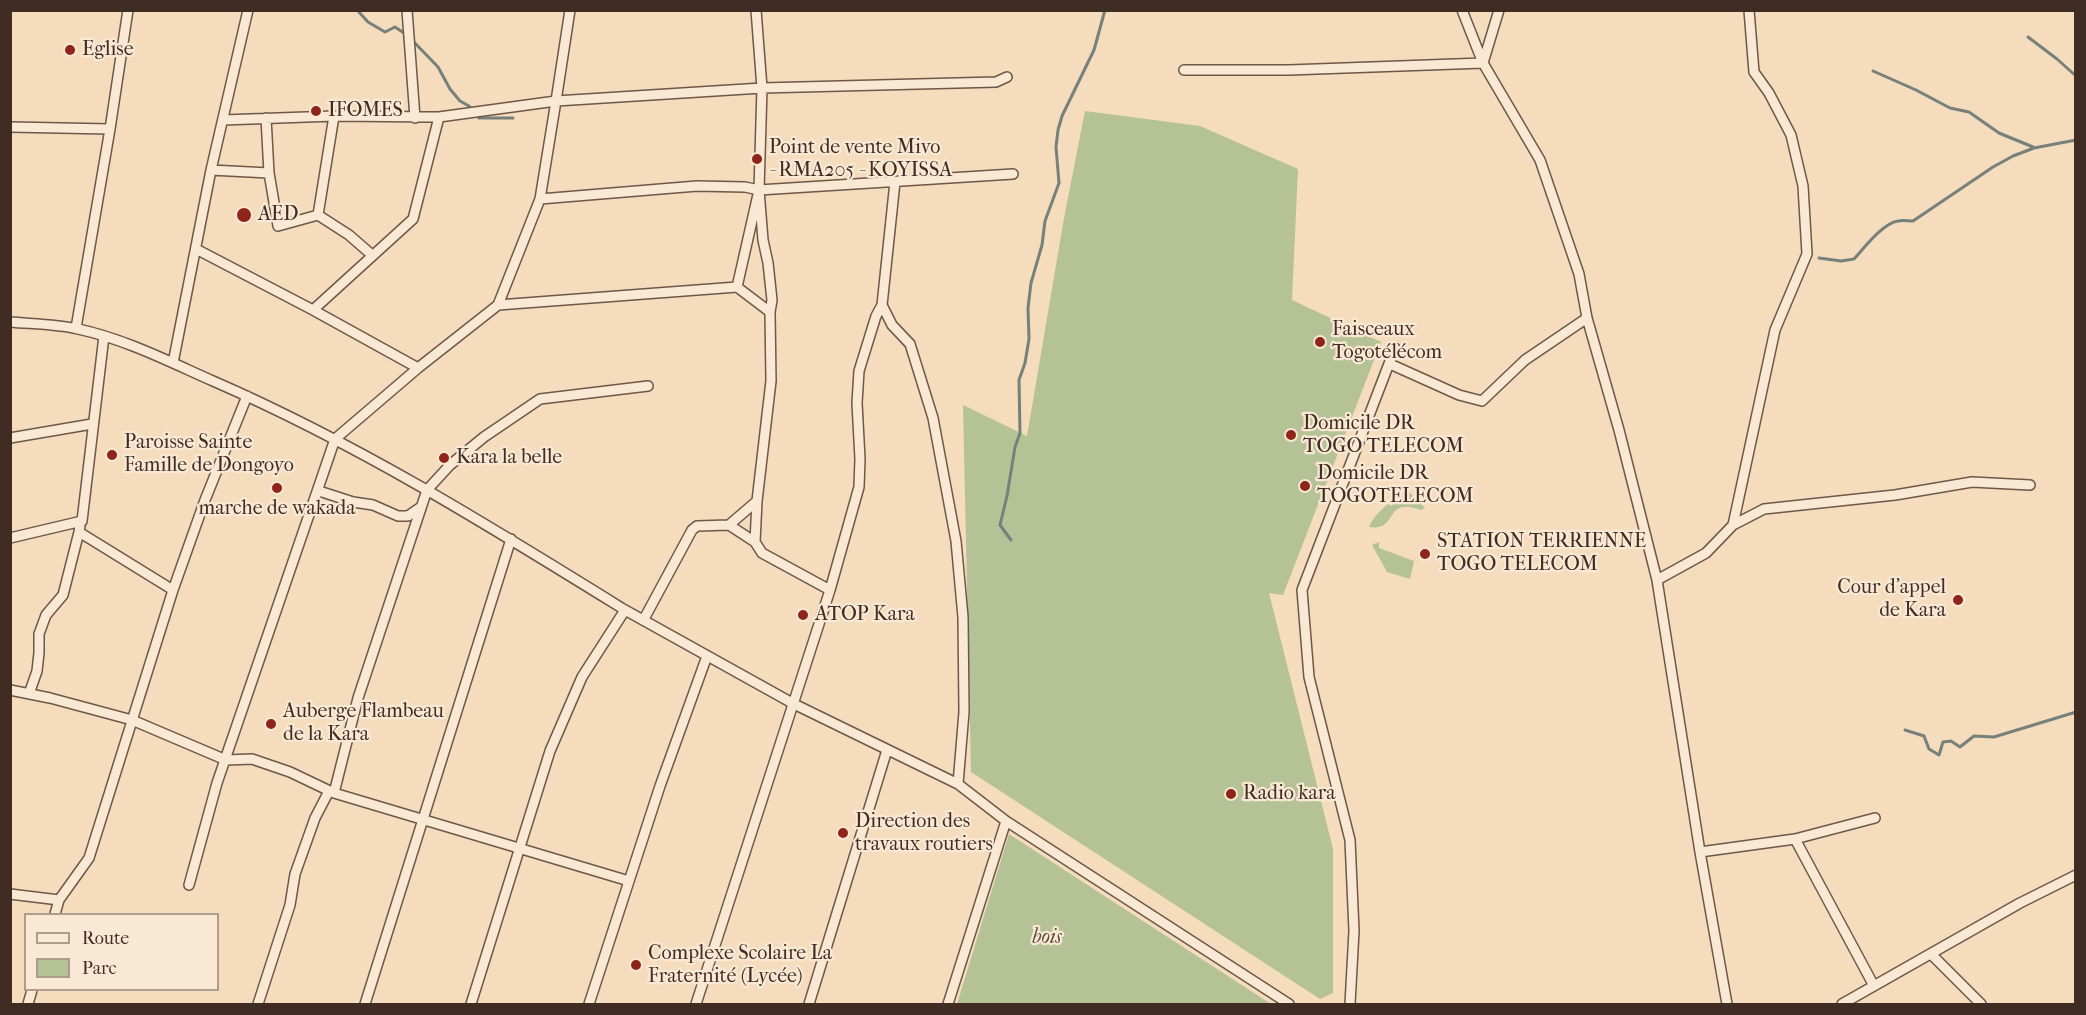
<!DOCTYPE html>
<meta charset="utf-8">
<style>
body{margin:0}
#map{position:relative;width:2086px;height:1015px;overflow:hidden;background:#f4dcbd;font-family:"IM FELL French Canon",serif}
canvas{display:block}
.frame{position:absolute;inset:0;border:12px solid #402c22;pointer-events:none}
.legend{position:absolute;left:24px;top:913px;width:195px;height:78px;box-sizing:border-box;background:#f8e8d4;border:2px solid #ae9d8d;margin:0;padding:8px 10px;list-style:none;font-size:18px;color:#402c22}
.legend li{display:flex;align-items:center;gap:12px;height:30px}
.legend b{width:30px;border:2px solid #ae9d8d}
</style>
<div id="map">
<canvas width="2086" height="1015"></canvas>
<div class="frame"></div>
<ul class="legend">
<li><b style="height:8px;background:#f8e8d4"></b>Route</li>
<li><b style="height:16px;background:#b5c295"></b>Parc</li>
</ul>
</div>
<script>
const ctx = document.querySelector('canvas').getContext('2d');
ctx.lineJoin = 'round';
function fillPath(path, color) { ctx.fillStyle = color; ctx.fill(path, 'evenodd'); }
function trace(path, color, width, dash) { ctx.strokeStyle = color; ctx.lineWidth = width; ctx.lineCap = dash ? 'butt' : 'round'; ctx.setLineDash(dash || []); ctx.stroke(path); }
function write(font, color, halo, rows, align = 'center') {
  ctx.font = font + ' "IM FELL French Canon",serif'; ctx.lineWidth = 4.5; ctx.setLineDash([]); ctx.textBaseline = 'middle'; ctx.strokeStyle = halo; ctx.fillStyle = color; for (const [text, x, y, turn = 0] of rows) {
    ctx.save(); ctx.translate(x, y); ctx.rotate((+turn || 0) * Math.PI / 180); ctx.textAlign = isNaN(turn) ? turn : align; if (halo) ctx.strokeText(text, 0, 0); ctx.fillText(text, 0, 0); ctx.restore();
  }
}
fillPath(new Path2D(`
 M1085,111L1200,126L1298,169L1292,300L1381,342L1283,595L1269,593L1333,849V993L1320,999L971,772L963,405L1027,436L1064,218Z
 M1408,491L1425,508L1421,510C1383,496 1399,532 1369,527C1373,517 1380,511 1388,504L1391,506Z
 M1379,542V548L1414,561L1410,579L1387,572L1372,545Z
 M1009,834L1271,1004H957Z`), '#b5c295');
trace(new Path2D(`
 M357,10L368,22L385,32L395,27L407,35
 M2028,37L2057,59L2076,76
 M412,40L438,67L450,89L460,101L469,106L479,118H513
 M1873,71L1916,90L1950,108L1969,112L1999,133L2033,147
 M1819,258L1841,261L1854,259C1864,248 1883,223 1898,221C1903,220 1908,221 1913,221L1993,167L2013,156L2034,148L2076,140
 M1011,540L1000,525L1007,496L1015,447L1020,433L1019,380L1025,363L1029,339L1028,308L1031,283L1042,245L1045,221L1059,183L1056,147L1058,130L1062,116L1094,50L1105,10
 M1905,730L1924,736L1929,749L1939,755L1943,742L1951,741L1960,747L1974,736L1994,737L2076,712`), '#77817b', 3);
const street = new Path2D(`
 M407,10L415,118
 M570,10L556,101L762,88L996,82L1007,77
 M756,10L762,88L759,190L763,240L768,263L772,300L770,312
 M1462,10L1483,63L1540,160L1579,274L1587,318L1619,430L1657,580L1700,852L1727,1004
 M1184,70H1289L1483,63L1499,10
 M266,118L269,173L278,226L318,215L349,235L372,255
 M223,120L334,116L439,117L556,101L540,199L498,305
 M10,127L110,129
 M211,170L269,173
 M895,182L882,305L892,325L910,344L933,418L956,541L963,617L964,712L958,784
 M540,199L697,186L745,187L759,190L1013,174
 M318,215L334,116
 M196,249L313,310L418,368
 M313,310L413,219L439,117
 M10,322C33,324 56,324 78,329C125,339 170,362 213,381C358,444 491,527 625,610L794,704L958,784L1006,821L1289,1004
 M76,328L110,129L128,10
 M173,363L211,170L248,10
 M1390,364L1459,395L1482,401L1525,360L1587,318
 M10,438L92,424
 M319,491L353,502L373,505L398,516H408L421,507
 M1733,525L1775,330L1807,254L1803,186L1791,135L1769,93L1754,72L1749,10
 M80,526L79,532L173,590
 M10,538L82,521L104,336
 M755,542L757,501
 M1657,580L1706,553L1733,525L1764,509L1895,495L1972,482L2030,485
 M830,590L859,487L860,459L857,403L859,371L876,316L882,305
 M644,619L692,530L697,526L729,525L757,501L771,381L770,312L737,287L759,190
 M10,690L50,698L132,720L226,760L252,759L290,772L334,793L629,881
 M29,694L37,671L39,653V634L46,615L63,595L79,532
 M334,793L358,698L427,490L450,465L484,437L540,399L648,386
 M1795,839L1874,986
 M1700,852L1795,839L1875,818
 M189,885L217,783L335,439L418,368L498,305L737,287
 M10,894L59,900
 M55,914L59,900L89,858L173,590L205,500L247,396
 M1931,954L1981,1004
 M28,1004L32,990
 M258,1004L290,905L295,874L315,818L329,791
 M365,1004L511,539
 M471,1004L550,751L582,677L625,610
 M589,1004L660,786L707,656
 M696,1004L830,590L762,553L755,542L729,525
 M809,1004L887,750
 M948,1004L1006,821
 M1350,1004L1354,931L1350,840L1309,677L1302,590L1395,348
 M1842,1004L2020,903L2076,875`);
trace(street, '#6d5849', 12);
trace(street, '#f8e8d4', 9);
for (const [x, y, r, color] of [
 [70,50,6,"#8f2418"],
 [316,111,6,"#8f2418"],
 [757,159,6,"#8f2418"],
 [244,215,8,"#8f2418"],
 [1320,342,6,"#8f2418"],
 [1291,435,6,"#8f2418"],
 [112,455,6,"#8f2418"],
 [444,458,6,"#8f2418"],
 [1305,486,6,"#8f2418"],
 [277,488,6,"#8f2418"],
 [1425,554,6,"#8f2418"],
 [1958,600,6,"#8f2418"],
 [803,615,6,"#8f2418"],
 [271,724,6,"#8f2418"],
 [1231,794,6,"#8f2418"],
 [843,833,6,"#8f2418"],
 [636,965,6,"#8f2418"]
]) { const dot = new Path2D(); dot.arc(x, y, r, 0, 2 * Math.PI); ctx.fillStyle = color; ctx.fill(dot); trace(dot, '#f8e8d4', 2); }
write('20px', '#402c22', '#f8e8d4', [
 ["Eglise",82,50],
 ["IFOMES",328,111],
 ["Point de vente Mivo",769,148],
 ["- RMA205 - KOYISSA",769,171],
 ["AED",258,215],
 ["Faisceaux",1332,330],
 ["Togotélécom",1332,353],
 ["Domicile DR",1303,424],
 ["TOGO TELECOM",1303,447],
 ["Paroisse Sainte",124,443],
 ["Famille de Dongoyo",124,466],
 ["Kara la belle",456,458],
 ["Domicile DR",1317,474],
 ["TOGOTELECOM",1317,497],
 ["marche de wakada",277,509,"center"],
 ["STATION TERRIENNE",1437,542],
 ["TOGO TELECOM",1437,565],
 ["Cour d'appel",1946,588,"right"],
 ["de Kara",1946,611,"right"],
 ["ATOP Kara",815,615],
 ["Auberge Flambeau",283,712],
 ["de la Kara",283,735],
 ["Radio kara",1243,794],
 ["Direction des",855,822],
 ["travaux routiers",855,845],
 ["Complexe Scolaire La",648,954],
 ["Fraternité (Lycée)",648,977]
], 'left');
write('italic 20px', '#574a39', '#f8e8d4', [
 ["bois",1047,938]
]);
</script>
